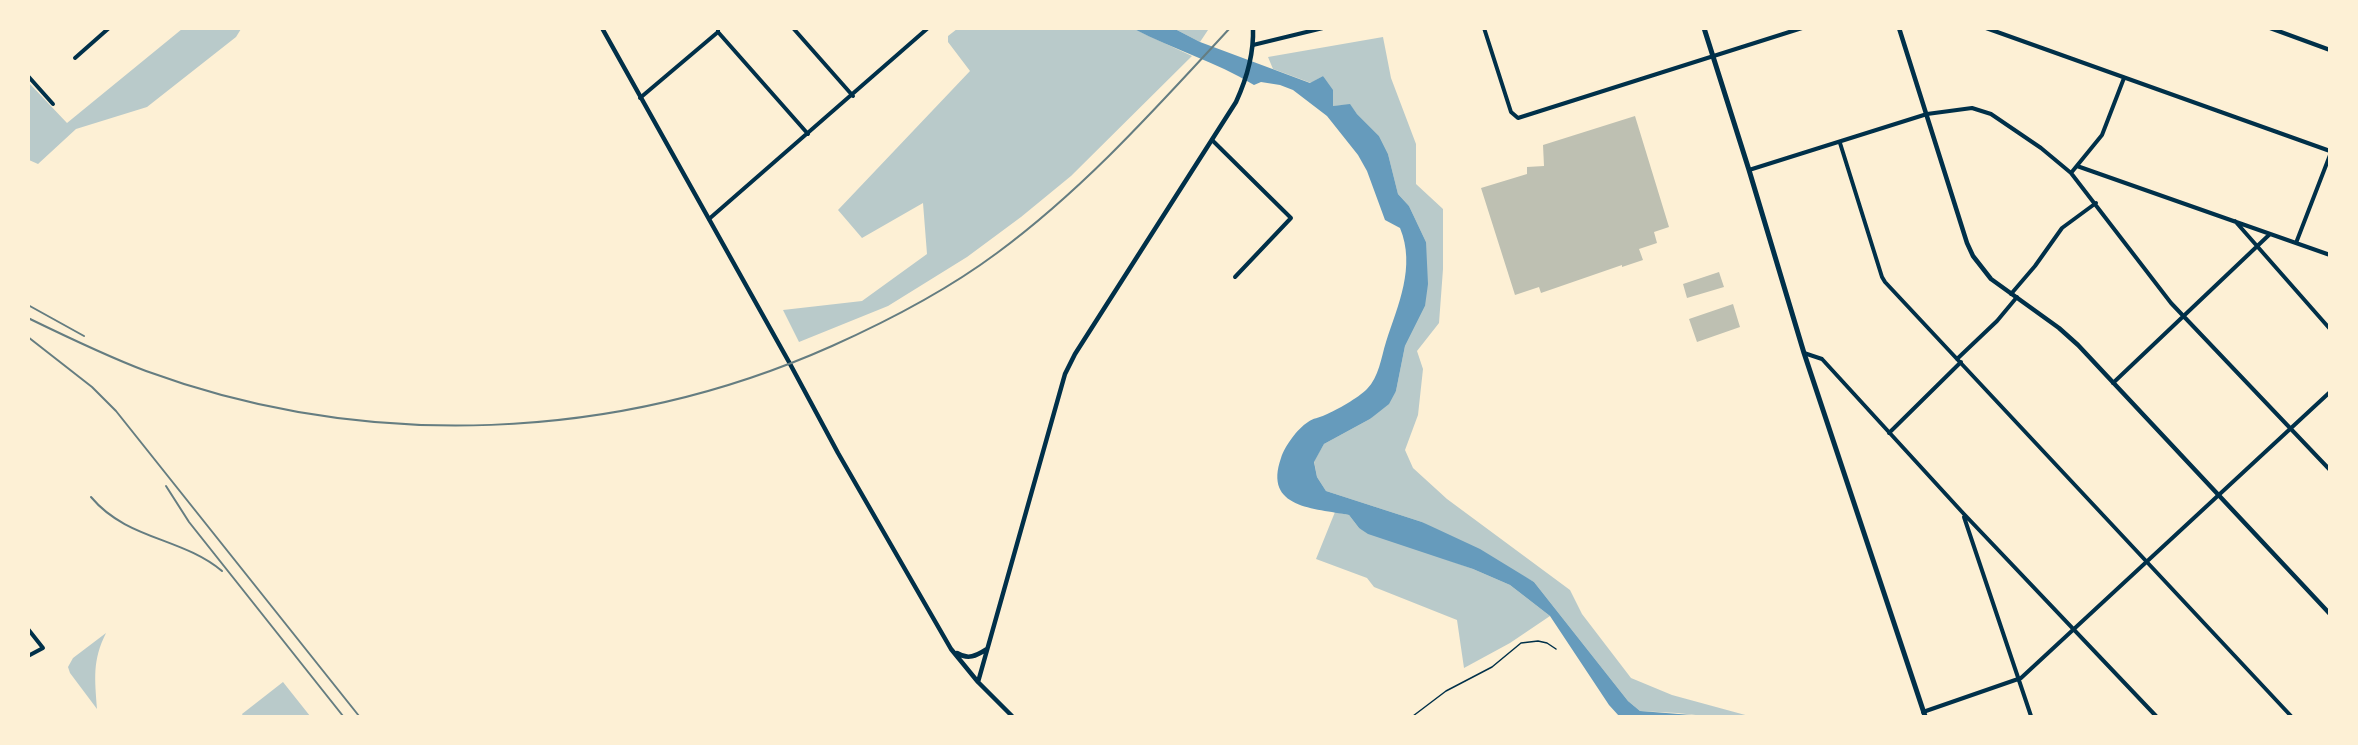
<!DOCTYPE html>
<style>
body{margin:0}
#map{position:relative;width:2358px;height:745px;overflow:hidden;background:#fdf0d5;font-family:"Roboto Serif",serif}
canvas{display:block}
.frame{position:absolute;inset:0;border:30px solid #fdf0d5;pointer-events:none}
</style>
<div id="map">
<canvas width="2358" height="745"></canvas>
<div class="frame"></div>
</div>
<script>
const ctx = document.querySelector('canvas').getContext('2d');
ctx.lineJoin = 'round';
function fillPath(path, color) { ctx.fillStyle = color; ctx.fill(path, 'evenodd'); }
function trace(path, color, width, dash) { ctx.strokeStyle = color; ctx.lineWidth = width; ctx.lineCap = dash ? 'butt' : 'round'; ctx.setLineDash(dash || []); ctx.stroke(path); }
fillPath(new Path2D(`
 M182,29H241L236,37L147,107L76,129L38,164L29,160V83L67,123Z
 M957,29H1134L1192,56L1071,176L1021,217L967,257L888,306L799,342L783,310L862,301L927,254L923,203L862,238L838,210L970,71L948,42V36Z
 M1175,29L1208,30L1200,42Z
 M1383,37L1391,78L1416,144V184L1443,209V269L1439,323L1417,351L1423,369L1418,415L1405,450L1413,468L1447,499L1570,590L1582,614L1631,678L1672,695L1749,716H1705L1677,713L1640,711L1628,701L1534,582L1422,522L1326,491L1317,477L1314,461L1324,444L1370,419L1396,391L1405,346L1425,306L1426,242L1409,206L1398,194L1388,154L1379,136L1357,114L1350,105L1333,106L1323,76L1311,83L1273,69L1268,57Z
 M1335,512L1349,515L1359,528L1473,569L1510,585L1550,616L1510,643L1464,668L1457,620L1374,587L1367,578L1316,559Z
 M106,633C92,661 95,679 97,709L70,673L68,667L73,658Z
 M283,682L310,716H243L242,714Z`), '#b9caca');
fillPath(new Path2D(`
 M1134,29H1175L1200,42L1310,83L1323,76L1333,90V106L1350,104L1357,114L1379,136L1388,154L1398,194L1409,206L1426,242L1428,284L1425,306L1405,346L1396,391L1389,404L1370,419L1324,444L1314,462L1317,477L1326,491L1422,522L1480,549L1534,582L1628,701L1640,711L1705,716H1619L1609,705L1550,616L1510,585L1473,569L1368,534L1359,528L1349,515C1315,508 1263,509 1281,458C1285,446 1297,429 1308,422C1313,418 1319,418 1325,415C1337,410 1358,398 1367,389C1379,377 1381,358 1386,342C1398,305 1416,267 1400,228L1385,220L1367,171L1358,155L1327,116L1293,90L1280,85L1261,82L1254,85C1216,62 1173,49 1134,29Z`), '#669bbc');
fillPath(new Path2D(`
 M1635,116L1669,227L1654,232L1657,243L1639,249L1643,260L1622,267V265L1541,293L1539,287L1515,295L1481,188L1527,174V167L1544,166L1543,145Z
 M1719,272L1724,287L1687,298L1683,284Z
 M1733,304L1740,327L1697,342L1689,319Z`), '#bec0b2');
trace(new Path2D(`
 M1413,716L1446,691L1492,667L1521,643L1538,641L1547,643L1556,649`), '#003049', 1.5);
trace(new Path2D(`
 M793,28L853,96
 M1484,28L1511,112L1518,118L1802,28
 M1986,28L2330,151
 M718,32L808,134
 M1253,45L1323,28
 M75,58L109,28
 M28,76L53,104
 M640,98L718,32V28
 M1212,140L1291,218L1235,277
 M1840,143L1882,277L1885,282L2291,716
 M2077,166L2330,255
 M1749,170L1927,114L1972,108L1991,114L2041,148L2071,173L2171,303L2330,470
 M2071,173L2102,135L2124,78
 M709,219L928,28
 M2235,221L2330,329
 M2296,243L2330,155
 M2011,294L2035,266L2062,228L2096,203
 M1804,353L1822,359L1963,513L2156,716
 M1957,359L1997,321L2017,297
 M2113,383L2270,234
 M1889,433L1961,362
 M1964,517L2031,716
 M28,629L43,648L28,656
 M1923,712L2021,678L2330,392`), '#003049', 4);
trace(new Path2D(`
 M602,28L789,362L838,453L951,649L978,682L1012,716
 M1899,28L1967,243L1973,256L1991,279L2059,328L2078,345L2330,614
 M2270,28L2330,50
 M957,653C968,660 976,656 987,649
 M978,682L1065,374L1075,354L1236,102C1247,78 1254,55 1253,28`), '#003049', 4.5);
trace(new Path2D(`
 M1704,28L1749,170L1804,353L1925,716`), '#003049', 5);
trace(new Path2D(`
 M28,305L84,336
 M28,318C67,337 106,356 146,371C367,452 617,442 832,346C890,320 946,291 997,253C1085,188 1156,108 1230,28
 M28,337L92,387L116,411L359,716
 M166,486L189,522L343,716
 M91,497C127,540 181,537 222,571`), '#657d81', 2);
</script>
